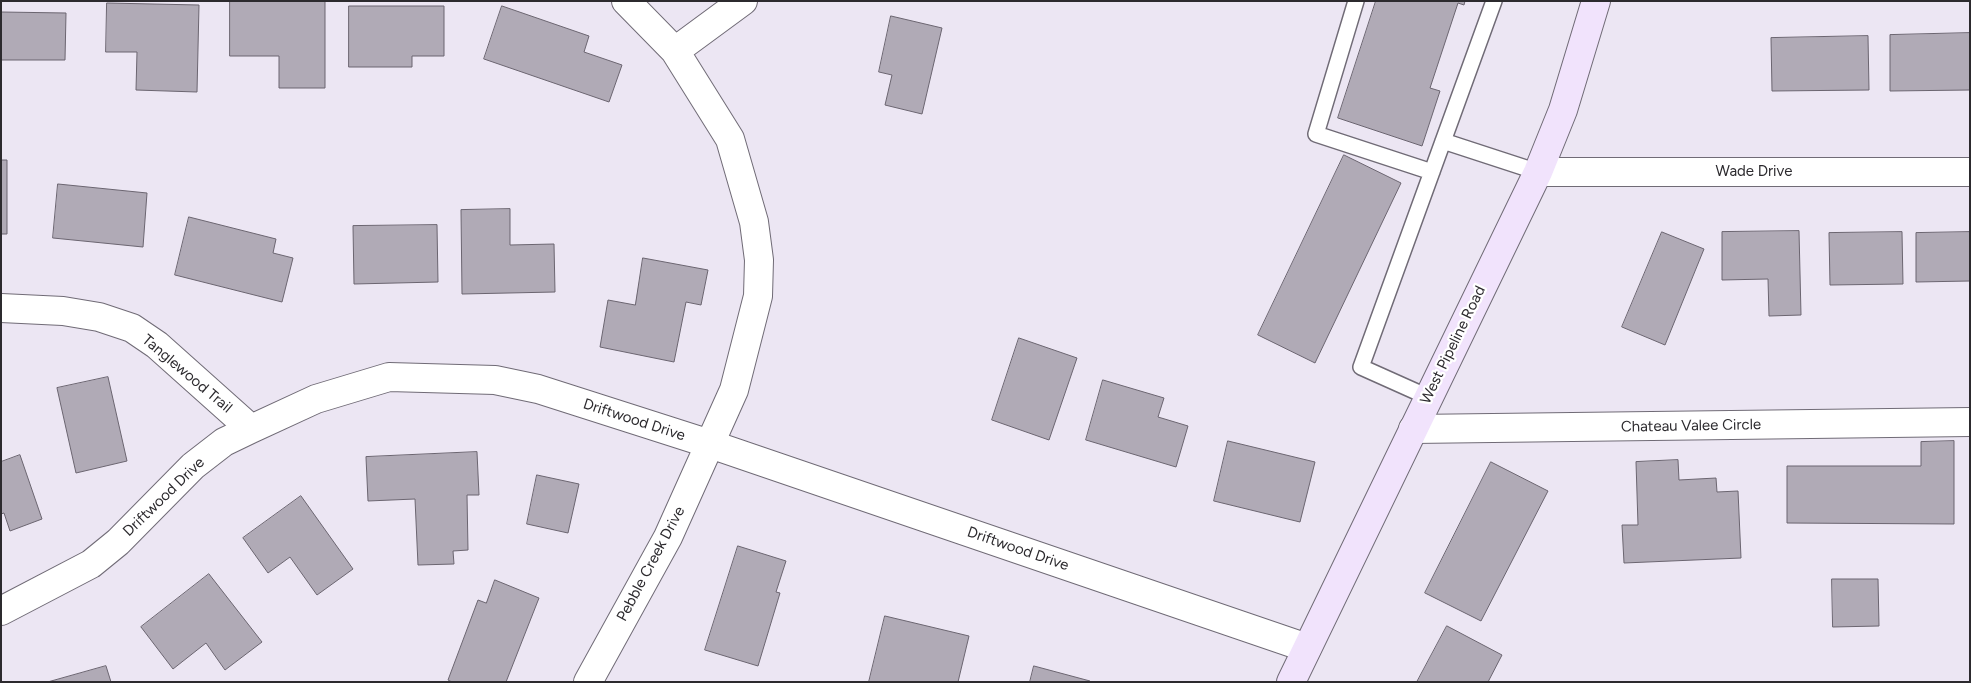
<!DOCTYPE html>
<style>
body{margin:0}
#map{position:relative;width:1971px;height:683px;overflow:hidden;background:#ece6f3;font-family:Figtree,sans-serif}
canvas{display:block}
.frame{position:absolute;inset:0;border:2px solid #2c2a2e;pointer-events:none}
</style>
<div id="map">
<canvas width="1971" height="683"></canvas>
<div class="frame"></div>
</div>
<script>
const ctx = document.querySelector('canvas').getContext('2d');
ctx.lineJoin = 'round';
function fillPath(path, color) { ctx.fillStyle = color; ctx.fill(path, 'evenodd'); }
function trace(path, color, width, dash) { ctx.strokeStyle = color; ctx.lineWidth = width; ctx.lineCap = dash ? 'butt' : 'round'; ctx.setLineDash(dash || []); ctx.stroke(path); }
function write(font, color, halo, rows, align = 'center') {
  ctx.font = font + ' Figtree,sans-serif'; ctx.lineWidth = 4.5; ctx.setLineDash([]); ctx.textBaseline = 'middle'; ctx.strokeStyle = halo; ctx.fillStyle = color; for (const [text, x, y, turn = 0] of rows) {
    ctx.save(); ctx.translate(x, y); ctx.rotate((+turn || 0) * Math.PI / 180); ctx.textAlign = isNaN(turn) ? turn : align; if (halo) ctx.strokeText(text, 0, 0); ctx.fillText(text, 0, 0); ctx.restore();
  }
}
const building = new Path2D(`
 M230,1H325V88H279V56H230Z
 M1376,1H1465L1464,5L1458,3L1430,88L1440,91L1422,146L1338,118Z
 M107,3L199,5L197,92L136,90L137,52H106Z
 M349,6H444V56H412V67H349Z
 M502,6L589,36L584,52L622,65L609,102L484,59Z
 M1,12L66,13L65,60H1Z
 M891,16L942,28L922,114L885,105L892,75L879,72Z
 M1970,33V90L1890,91V35Z
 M1868,36L1869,90L1772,91L1771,38Z
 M1344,155L1401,183L1315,363L1258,335Z
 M1,160H7V234H1Z
 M58,184L147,193L143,247L53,238Z
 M510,209V245L554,244L555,292L462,294L461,210Z
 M189,217L276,239L273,253L293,258L282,302L175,275Z
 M437,225L438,282L354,284L353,226Z
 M1799,231L1801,315L1769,316L1768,279L1722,280V232Z
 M1662,232L1704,249L1665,345L1622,327Z
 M1902,232L1903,284L1830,285L1829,233Z
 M1970,232V281L1916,282V233Z
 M643,258L708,270L701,305L686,302L674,362L600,347L608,300L635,305Z
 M1019,338L1077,358L1049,440L992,420Z
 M108,377L127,461L76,473L57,388Z
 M1103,380L1164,398L1158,417L1188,426L1176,467L1086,440Z
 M1228,441L1315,462L1300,522L1214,501Z
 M1954,441V524L1787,523V466H1921V442Z
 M477,452L479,495H467L468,550L453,551L454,564L418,565L415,499L368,501L366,457Z
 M20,455L42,519L10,531L4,513L1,514V462Z
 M1678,460L1679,480L1716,478L1717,492L1738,491L1741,558L1624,563L1622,525H1638L1636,462Z
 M1491,462L1548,491L1481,621L1425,593Z
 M537,475L579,484L568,533L527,524Z
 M301,496L353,569L317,595L290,557L268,573L243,538Z
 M738,546L786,561L776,592L780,593L758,666L705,650Z
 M209,574L262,642L225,670L206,643L173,669L141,627Z
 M1832,579H1878L1879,626L1833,627Z
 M495,580L539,598L506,682H452L448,680L478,600L486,603Z
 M885,616L969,636L958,682H869Z
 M1447,626L1502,655L1488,682H1417Z
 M106,666L111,682H48Z
 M1034,666L1090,681V682H1030Z`);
fillPath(building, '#b0aab6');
trace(building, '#6b6570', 1);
const service = new Path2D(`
 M1356,1L1316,134L1432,172
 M1443,141L1538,172
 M1428,397L1361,367L1494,1`);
const minor = new Path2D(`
 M675,51L743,1
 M1,308L63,311L99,317L132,328L157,345L251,429
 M1413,429L1970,422
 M1,611L91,564L118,542L193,466L224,442L251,429L316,399L389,377L495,380L538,389L710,444L1307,648
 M588,682L668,537L734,390L758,296L759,260L754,222L730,139L675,51L626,1`);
const tertiary = new Path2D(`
 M1538,172H1970`);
const secondary = new Path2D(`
 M1291,682L1538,172L1563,110L1596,1`);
trace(service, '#706b76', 18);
trace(minor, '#706b76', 30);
trace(tertiary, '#706b76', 30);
trace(secondary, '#706b76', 30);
trace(service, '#fff', 15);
trace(minor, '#fff', 28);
trace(tertiary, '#fff', 28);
trace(secondary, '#f1e3fc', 28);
write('15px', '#2c2a2e', '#fff', [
 ["Wade Drive",1754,172],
 ["West Pipeline Road",1453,345,-64],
 ["Tanglewood Trail",187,374,40],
 ["Driftwood Drive",634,420,18],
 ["Chateau Valee Circle",1691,426,-1],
 ["Driftwood Drive",164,497,-44],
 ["Driftwood Drive",1018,549,19],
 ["Pebble Creek Drive",651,564,-62]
]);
</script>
